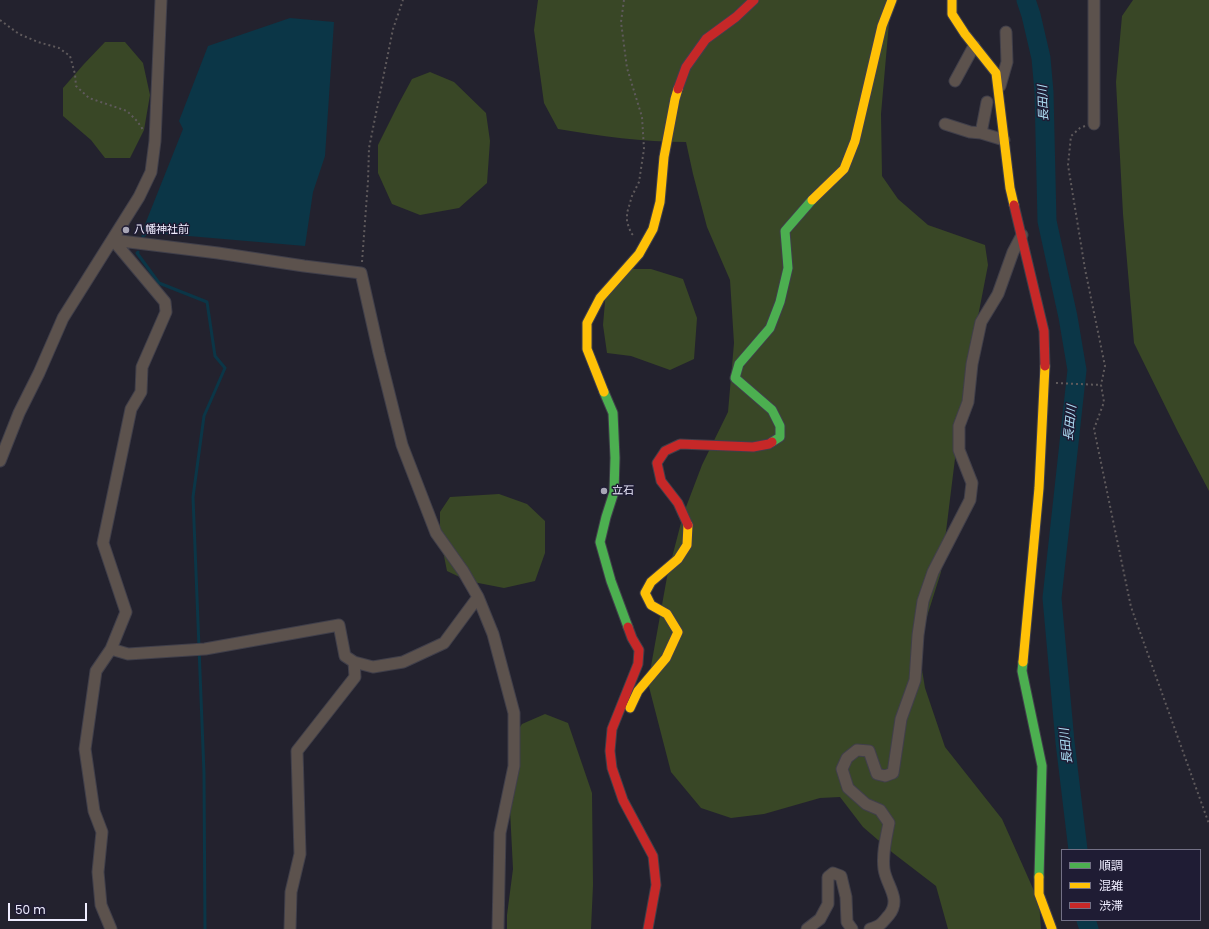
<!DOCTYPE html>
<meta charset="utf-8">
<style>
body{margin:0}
#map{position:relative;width:1209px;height:929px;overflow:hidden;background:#23222e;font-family:Poppins,"Noto Sans JP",sans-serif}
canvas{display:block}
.legend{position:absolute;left:1061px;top:849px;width:140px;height:72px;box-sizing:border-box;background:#1f1c34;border:1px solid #727085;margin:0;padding:5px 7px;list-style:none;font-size:12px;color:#efedff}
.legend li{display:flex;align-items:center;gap:8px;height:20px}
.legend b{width:20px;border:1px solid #727085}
.scale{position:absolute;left:8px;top:903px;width:79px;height:18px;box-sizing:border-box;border:2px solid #efedff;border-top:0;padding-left:5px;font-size:12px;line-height:14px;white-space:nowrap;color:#efedff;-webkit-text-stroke:3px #1f1c34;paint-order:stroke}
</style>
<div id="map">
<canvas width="1209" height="929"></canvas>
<ul class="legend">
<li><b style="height:5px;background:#4caf50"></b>順調</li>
<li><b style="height:5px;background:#ffc107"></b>混雑</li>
<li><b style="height:5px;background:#c62828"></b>渋滞</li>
</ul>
<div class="scale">50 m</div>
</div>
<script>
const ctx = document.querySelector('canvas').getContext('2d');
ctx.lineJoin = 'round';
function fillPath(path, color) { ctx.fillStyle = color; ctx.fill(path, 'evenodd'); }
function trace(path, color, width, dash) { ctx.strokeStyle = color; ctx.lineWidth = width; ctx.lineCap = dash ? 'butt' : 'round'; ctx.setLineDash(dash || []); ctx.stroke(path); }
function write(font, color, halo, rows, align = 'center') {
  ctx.font = font + ' Poppins,"Noto Sans JP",sans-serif'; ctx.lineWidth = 3; ctx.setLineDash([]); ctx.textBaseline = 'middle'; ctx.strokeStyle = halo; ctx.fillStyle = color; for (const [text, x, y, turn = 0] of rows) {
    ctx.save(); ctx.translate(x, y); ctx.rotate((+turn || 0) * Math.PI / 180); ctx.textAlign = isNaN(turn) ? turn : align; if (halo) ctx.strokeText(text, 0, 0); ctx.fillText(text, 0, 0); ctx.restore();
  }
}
fillPath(new Path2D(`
 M538,0H891L881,114L882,176L898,199L928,225L985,245L988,265L963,394L941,572L918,645L925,688L945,747L1002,819L1039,902L1041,929H948L936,886L893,853L863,827L840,797L820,798L764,814L731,818L701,808L671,772L648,683L667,577L683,515L702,465L728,412L734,343L730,280L707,227L693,174L686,142C643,142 600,136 558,129L544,103L534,30Z
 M1133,0H1209V491L1178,432L1134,343L1123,214L1116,82L1122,16Z
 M105,42H125L143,63L150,95L144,130L130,158H105L91,140L63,116V88L84,64Z
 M430,72L454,82L486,113L490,141L487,183L459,208L420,215L392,204L378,173V145L399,103L412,79Z
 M623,269H651L683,279L697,318L694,359L670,370L631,356L607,353L603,325L606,290Z
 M499,494L527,504L545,521V553L535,581L504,588L468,581L447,571L440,536V512L450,497Z
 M545,714L568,723L592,793L593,885L591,929H507V915L513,869L510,810L509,744L522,724Z`), '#394726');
fillPath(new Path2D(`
 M290,18L334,22L325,156L313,192L305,246L142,232L183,129L179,121L208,46Z`), '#0b3647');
trace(new Path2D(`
 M143,236L150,230
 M138,252L137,253L159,283L207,302L215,356L225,368L204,416L193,497L204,773L205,929`), '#0b3647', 3);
trace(new Path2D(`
 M1026,0L1031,15L1041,58L1044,92L1047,221L1068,317L1077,370L1052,598L1065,742L1078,850
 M1086,920L1089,929`), '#0b3647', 19);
const street = new Path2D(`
 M1094,0V124
 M955,81L974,46
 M1000,86L1007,62L1006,32
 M945,124L970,132L981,133L1004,140
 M981,133L987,102
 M113,240L218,253L304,266L361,273L379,353L402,445L436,533L463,571L478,597L493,634L514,713V766L500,833L498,929
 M0,461L19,413L39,373L63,318L139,197L151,172L155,141L161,0
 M111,649L128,654L205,649L339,625L345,656L354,662L373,667L403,662L444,643L478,597
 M111,929L101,905L98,872L102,832L94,811L85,749L96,671L111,649L126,612L103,543L131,409L141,392L142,367L166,312L165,302L113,240
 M290,929L291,892L300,854L297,751L355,677L354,662
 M807,929L820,919L828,904V877L833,873L841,876L846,897L847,922L852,929
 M870,929C882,925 881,924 889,915C902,899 886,885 884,869C882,854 886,838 889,823L880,810L866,804L848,788L842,769L847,758L857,750L869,751L877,774L885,776L893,773L901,719L915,680L918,635L923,601L933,572L970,500L972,483L959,450V426L968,402L972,364L981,322L998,294L1013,252L1022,235`);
const fast = new Path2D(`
 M604,392L613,413L615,458L614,492L606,517L600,542L611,581L628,627
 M772,442L780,437V426L772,410L735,378L739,364L770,328L780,302L788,268L785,231L812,200
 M1023,662L1022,671L1042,766L1039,877`);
const slow = new Path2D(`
 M952,0V14L965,34L996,73L1010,188L1014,205
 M812,200L844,169L855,141L882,26L892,0
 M604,392L587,349V323L600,298L639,254L653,229L660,202L664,157L675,99L678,89
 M1023,662L1039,488L1045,366
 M630,708L638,691L666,658L678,632L667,614L651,605L645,593L651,582L678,559L687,545L688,525
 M1039,877V894L1052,929`);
const jam = new Path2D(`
 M678,89L686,67L706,39L736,17L754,0
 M1014,205L1044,331L1045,366
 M688,525L678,503L661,481L657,463L665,451L680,444L753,447L769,444L772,442
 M628,627L632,638L639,650L638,664L612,729L610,751L612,768L623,800L653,856L656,885L648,929`);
trace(street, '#403f4a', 13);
trace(fast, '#403f4a', 11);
trace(slow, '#403f4a', 11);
trace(jam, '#403f4a', 11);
trace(new Path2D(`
 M624,0L621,22L627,68L642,117L644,149L639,182L632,196L627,213V222L631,233L634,236
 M0,20L19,34L38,42L59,48L70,56L75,74L76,86L89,98L127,111L137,121L144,131
 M1085,126L1080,128L1071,136L1068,165L1085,269L1105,366L1101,385L1104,402L1094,429L1131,607L1209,824
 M362,262L368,181L369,148L393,29L403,0
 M1056,383L1101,385`), '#5f5a5c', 2, [2, 3]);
trace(street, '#5c524d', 11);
trace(fast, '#4caf50', 9);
trace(slow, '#ffc107', 9);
trace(jam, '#c62828', 9);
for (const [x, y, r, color] of [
 [126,230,4,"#a8a6b6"],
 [604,491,4,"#a8a6b6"]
]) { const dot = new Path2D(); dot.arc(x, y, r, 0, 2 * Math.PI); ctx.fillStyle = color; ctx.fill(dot); trace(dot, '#1f1c34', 1.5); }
write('11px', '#efedff', '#1f1c34', [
 ["八幡神社前",134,230],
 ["立石",612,491]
], 'left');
write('italic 12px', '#aee0f6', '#1f1c34', [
 ["長田川",1044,103,-92],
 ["長田川",1071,423,-84],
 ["長田川",1067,746,-96]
]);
</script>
